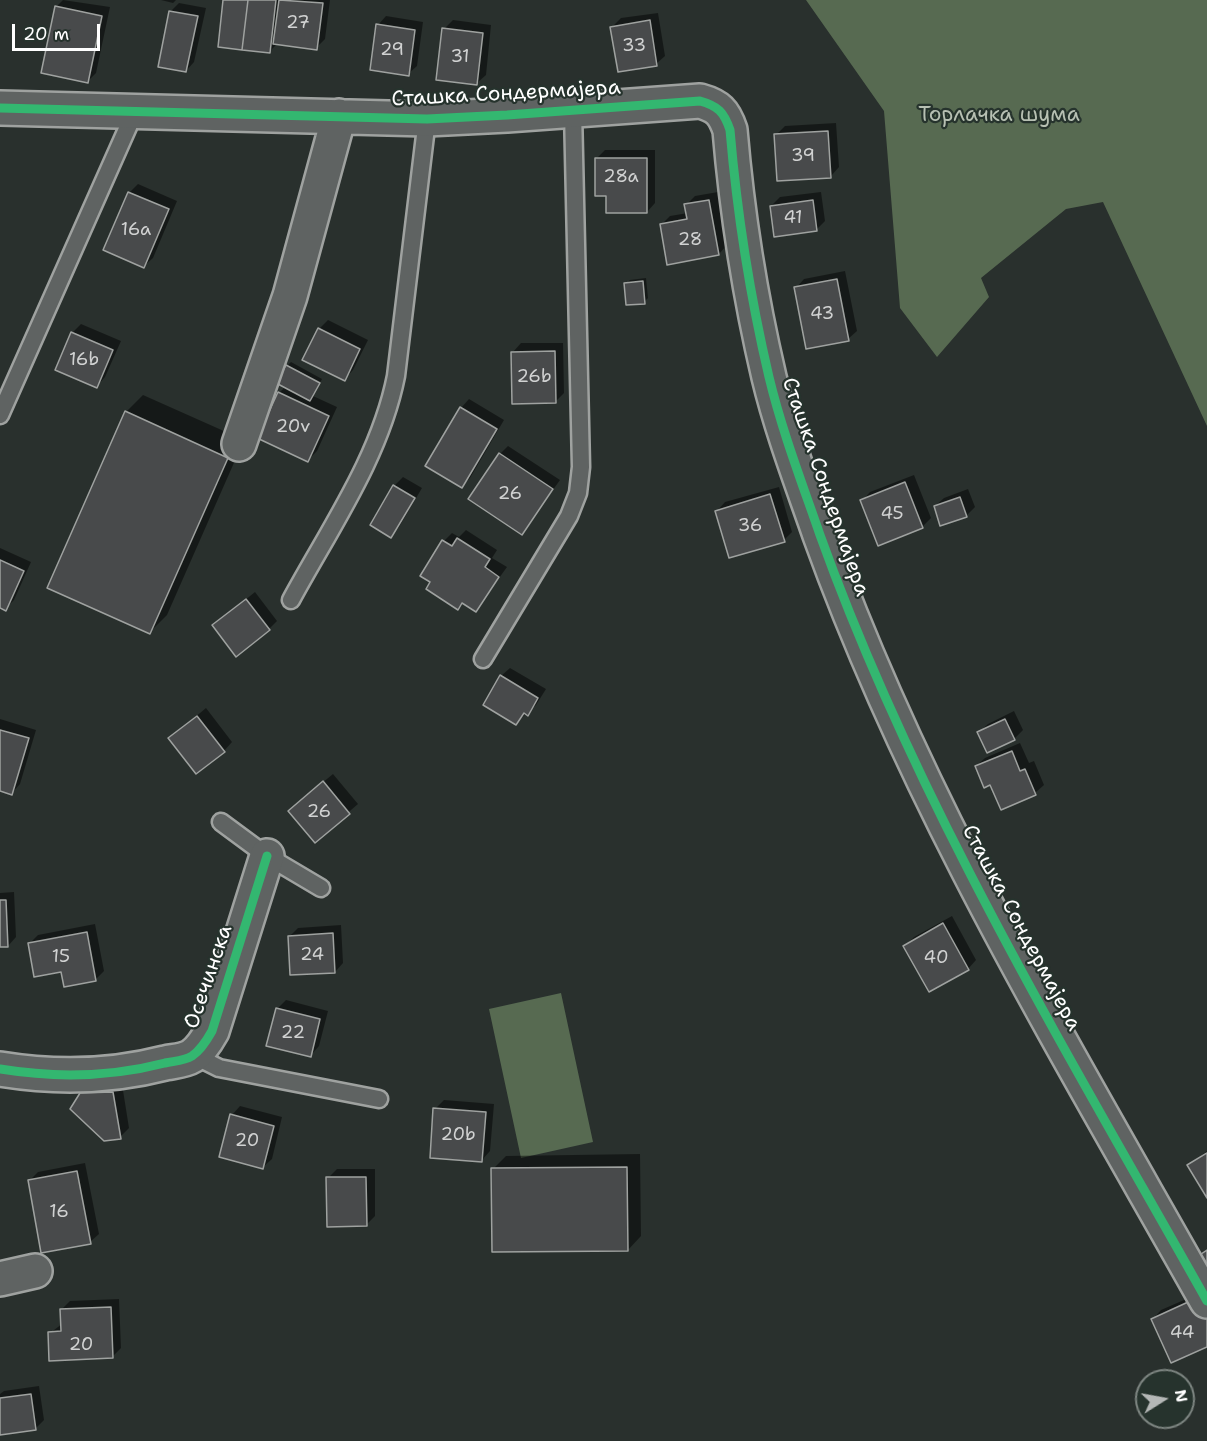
<!DOCTYPE html>
<meta charset="utf-8">
<style>
body{margin:0}
#map{position:relative;width:1207px;height:1441px;overflow:hidden;background:#29302d;font-family:"Shantell Sans",sans-serif}
canvas{display:block}
.north{position:absolute;left:1135px;top:1369px;width:60px;height:60px;box-sizing:border-box;background:#26332d;border:2px solid #7d8581;border-radius:50%;rotate:79deg;font-size:16px;font-weight:700;line-height:24px;text-align:center;color:#fff}
.north::after{content:'';display:block;margin:auto;width:21px;height:27px;background:#b4b7b6;clip-path:polygon(50% 0,100% 100%,50% 72%,0 100%)}
.scale{position:absolute;left:12px;top:24px;width:88px;height:27px;box-sizing:border-box;border:3px solid #fff;border-top:0;padding-left:8px;font-size:18px;line-height:21px;white-space:nowrap;color:#fff;-webkit-text-stroke:4px #26332d;paint-order:stroke}
</style>
<div id="map">
<canvas width="1207" height="1441"></canvas>
<div class="north">N</div>
<div class="scale">20 m</div>
</div>
<script>
const ctx = document.querySelector('canvas').getContext('2d');
ctx.lineJoin = 'round';
function fillPath(path, color) { ctx.fillStyle = color; ctx.fill(path, 'evenodd'); }
function trace(path, color, width, dash) { ctx.strokeStyle = color; ctx.lineWidth = width; ctx.lineCap = dash ? 'butt' : 'round'; ctx.setLineDash(dash || []); ctx.stroke(path); }
function write(font, color, halo, rows, align = 'center') {
  ctx.font = font + ' "Shantell Sans",sans-serif'; ctx.lineWidth = 4.5; ctx.setLineDash([]); ctx.textBaseline = 'middle'; ctx.strokeStyle = halo; ctx.fillStyle = color; for (const [text, x, y, turn = 0] of rows) {
    ctx.save(); ctx.translate(x, y); ctx.rotate((+turn || 0) * Math.PI / 180); ctx.textAlign = isNaN(turn) ? turn : align; if (halo) ctx.strokeText(text, 0, 0); ctx.fillText(text, 0, 0); ctx.restore();
  }
}
fillPath(new Path2D(`
 M806,0H1207V426L1103,202L1066,209L981,278L989,297L937,357L900,308L884,111Z
 M561,993L593,1142L521,1158L489,1009Z`), '#576a51');
fillPath(new Path2D(`
 M63,0L110,7L96,73L88,81L56,7Z
 M161,0H176L173,3Z
 M224,0H330L325,39L316,48L278,43L270,51Z
 M179,3L206,8L194,62L186,71L171,11Z
 M658,13L665,56L656,64L612,27L621,18Z
 M386,16L423,22L417,66L408,74L378,25Z
 M453,20L491,25L486,75L477,83L444,29Z
 M836,123L839,167L831,176L776,135L785,126Z
 M605,150H655V203L647,212L607,195L596,159Z
 M138,184L177,201L153,258L144,266L105,250L130,192Z
 M718,192L727,245L719,254L661,225L670,216L688,213L686,205L695,196Z
 M821,192L825,221L816,230L771,206L780,197Z
 M845,271L857,331L848,339L796,288L804,279Z
 M646,278L648,298L644,302L626,284L630,280Z
 M328,320L368,340L353,370L345,379L319,329Z
 M81,324L121,341L105,377L97,386L72,333Z
 M521,343H563L564,393L555,402L513,352Z
 M291,362L322,379L313,396L337,407L317,451L308,460L279,393L286,386L287,366Z
 M143,395L244,440L167,615L150,632L126,412Z
 M469,399L504,420L470,478L462,486L461,408Z
 M508,446L560,480L522,533L500,454Z
 M914,475L931,518L922,527L862,501L870,492Z
 M403,477L422,488L399,527L391,536L394,486Z
 M779,487L792,532L784,540L717,511L725,502Z
 M968,489L975,507L966,516L935,506L944,498Z
 M466,530L497,550L492,558L507,567L476,610L464,602L457,608L444,541L452,533L459,537Z
 M0,548L31,562L14,600L5,609L0,607Z
 M255,592L277,621L269,629L214,625Z
 M510,668L546,689L536,705L516,723L501,676Z
 M206,708L232,742L224,751L170,738Z
 M1014,711L1023,730L1014,739L979,732L988,724Z
 M0,719L36,730L20,784L12,793L0,789Z
 M1020,743L1029,763L1034,761L1044,785L1035,793L976,766L985,758Z
 M333,774L358,804L315,841L299,802Z
 M14,892L16,937L8,946H0V893Z
 M952,916L976,960L968,969L905,946L914,937Z
 M95,924L104,971L95,980L62,970L30,943L38,935Z
 M341,925L343,963L335,972L290,936L298,928Z
 M286,1000L328,1011L319,1046L311,1055L277,1009Z
 M122,1084L129,1128L120,1137L81,1094L90,1085Z
 M444,1100L494,1104L490,1151L482,1160L435,1109Z
 M240,1106L282,1117L272,1159L263,1167L232,1115Z
 M1207,1151V1195L1189,1165Z
 M640,1154L641,1236L628,1250L493,1169L506,1156Z
 M85,1163L99,1234L90,1242L29,1181L38,1172Z
 M337,1169H375V1216L366,1225L328,1178Z
 M1207,1290V1345L1153,1319L1161,1310Z
 M119,1299L121,1348L112,1357L50,1333L62,1324V1309L70,1301Z
 M39,1386L44,1420L35,1429L0,1434V1394L4,1391Z`), '#0007');
const building = new Path2D(`
 M223,0H248L242,50L218,47Z
 M248,0H276L270,53L242,50Z
 M279,0L323,3L317,50L273,44Z
 M55,6L102,16L88,83L41,73Z
 M169,11L198,16L186,72L158,67Z
 M650,20L657,66L618,72L610,27Z
 M376,24L415,30L409,76L370,70Z
 M442,28L483,33L477,85L436,80Z
 M828,131L831,178L777,181L774,134Z
 M595,158H647V213H606V196H595Z
 M128,192L169,209L144,268L103,250Z
 M709,200L719,255L667,265L660,224L687,219L684,204Z
 M813,200L817,231L774,237L770,206Z
 M837,279L849,341L806,349L794,287Z
 M643,281L645,304L626,305L624,283Z
 M318,328L360,349L345,381L302,360Z
 M71,332L113,350L97,388L55,370Z
 M555,351L556,403L512,404L511,352Z
 M286,365L320,383L310,401L276,383Z
 M278,392L329,416L308,462L257,438Z
 M460,407L497,429L462,488L425,466Z
 M125,411L228,458L150,634L47,588Z
 M499,453L553,489L522,535L468,499Z
 M905,482L923,528L878,546L860,500Z
 M393,485L415,498L391,538L370,525Z
 M770,494L785,542L729,558L715,511Z
 M960,497L967,517L940,526L934,506Z
 M457,538L490,559L485,567L499,577L476,612L462,603L458,610L426,589L430,582L420,576L442,540L452,546Z
 M0,560L24,571L6,611L0,608Z
 M246,599L270,630L236,657L212,625Z
 M500,675L538,698L528,716L524,713L516,725L483,705Z
 M197,716L225,752L196,774L168,738Z
 M1005,719L1015,740L987,753L977,732Z
 M0,730L29,738L12,795L0,791Z
 M1012,751L1020,771L1025,769L1036,795L1001,810L990,785L984,788L975,766Z
 M323,781L350,814L315,843L288,811Z
 M0,900H6L8,947H0Z
 M943,923L969,970L929,992L903,946Z
 M87,932L96,981L64,987L61,972L34,977L28,943Z
 M333,933L335,973L290,975L288,936Z
 M276,1008L320,1019L311,1057L266,1046Z
 M113,1092L121,1139L104,1141L70,1109L80,1093Z
 M433,1108L486,1112L482,1162L430,1158Z
 M230,1114L274,1126L263,1169L219,1157Z
 M1207,1153V1198L1187,1165Z
 M627,1167L628,1251L492,1252L491,1168Z
 M77,1171L91,1244L41,1253L28,1180Z
 M326,1177H366L367,1226L327,1227Z
 M1207,1250V1272L1198,1256Z
 M1199,1297L1207,1315V1347L1171,1363L1151,1319Z
 M111,1307L113,1358L49,1361L48,1332L61,1331L60,1309Z
 M31,1394L36,1430L0,1435V1398Z`);
fillPath(building, '#484a4b');
trace(building, '#9fa2a0', 1.5);
const service = new Path2D(`
 M0,415L136,109
 M291,600C330,528 380,457 396,376L427,119
 M483,659L569,516L578,493L581,467L573,111
 M221,822L267,856L321,888
 M193,1055L219,1068L379,1099`);
const minor = new Path2D(`
 M0,108L427,119L507,115L700,101C718,106 724,112 730,130C737,213 750,296 769,377C782,431 802,483 820,535C917,805 1067,1052 1207,1301
 M239,444L290,296L339,116
 M0,1069C55,1078 111,1077 165,1063C174,1061 184,1061 192,1056C201,1050 207,1040 212,1031L267,856
 M0,1279L35,1271`);
trace(service, '#9fa2a0', 21);
trace(minor, '#9fa2a0', 38);
trace(service, '#5f6362', 16);
trace(minor, '#5f6362', 33);
trace(new Path2D(`
 M0,108L427,119L507,115L700,101C718,106 724,112 730,130C737,213 750,296 769,377C782,431 802,483 820,535C917,805 1067,1052 1207,1301
 M0,1069C55,1078 111,1077 165,1063C174,1061 184,1061 192,1056C201,1050 207,1040 212,1031L267,856`), '#33b770', 9);
write('18px', '#d1d2d2', null, [
 ["27",298,23],
 ["33",634,46],
 ["29",392,50],
 ["31",460,57],
 ["39",803,156],
 ["28a",621,177],
 ["41",793,218],
 ["16a",136,230],
 ["28",690,240],
 ["43",822,314],
 ["16b",84,360],
 ["26b",534,377],
 ["20v",293,427],
 ["26",510,494],
 ["45",892,514],
 ["36",750,526],
 ["26",319,812],
 ["24",312,955],
 ["15",61,957],
 ["40",936,958],
 ["22",293,1033],
 ["20b",458,1135],
 ["20",247,1141],
 ["16",59,1212],
 ["44",1182,1333],
 ["20",81,1345]
]);
write('21px', '#fff', '#26332d', [
 ["Сташка Сондермајера",506,94,-3],
 ["Сташка Сондермајера",825,487,71],
 ["Сташка Сондермајера",1021,928,62],
 ["Осечинска",209,977,-71]
]);
write('21px', '#b7c0b3', '#26332d', [
 ["Торлачка шума",999,116]
]);
</script>
